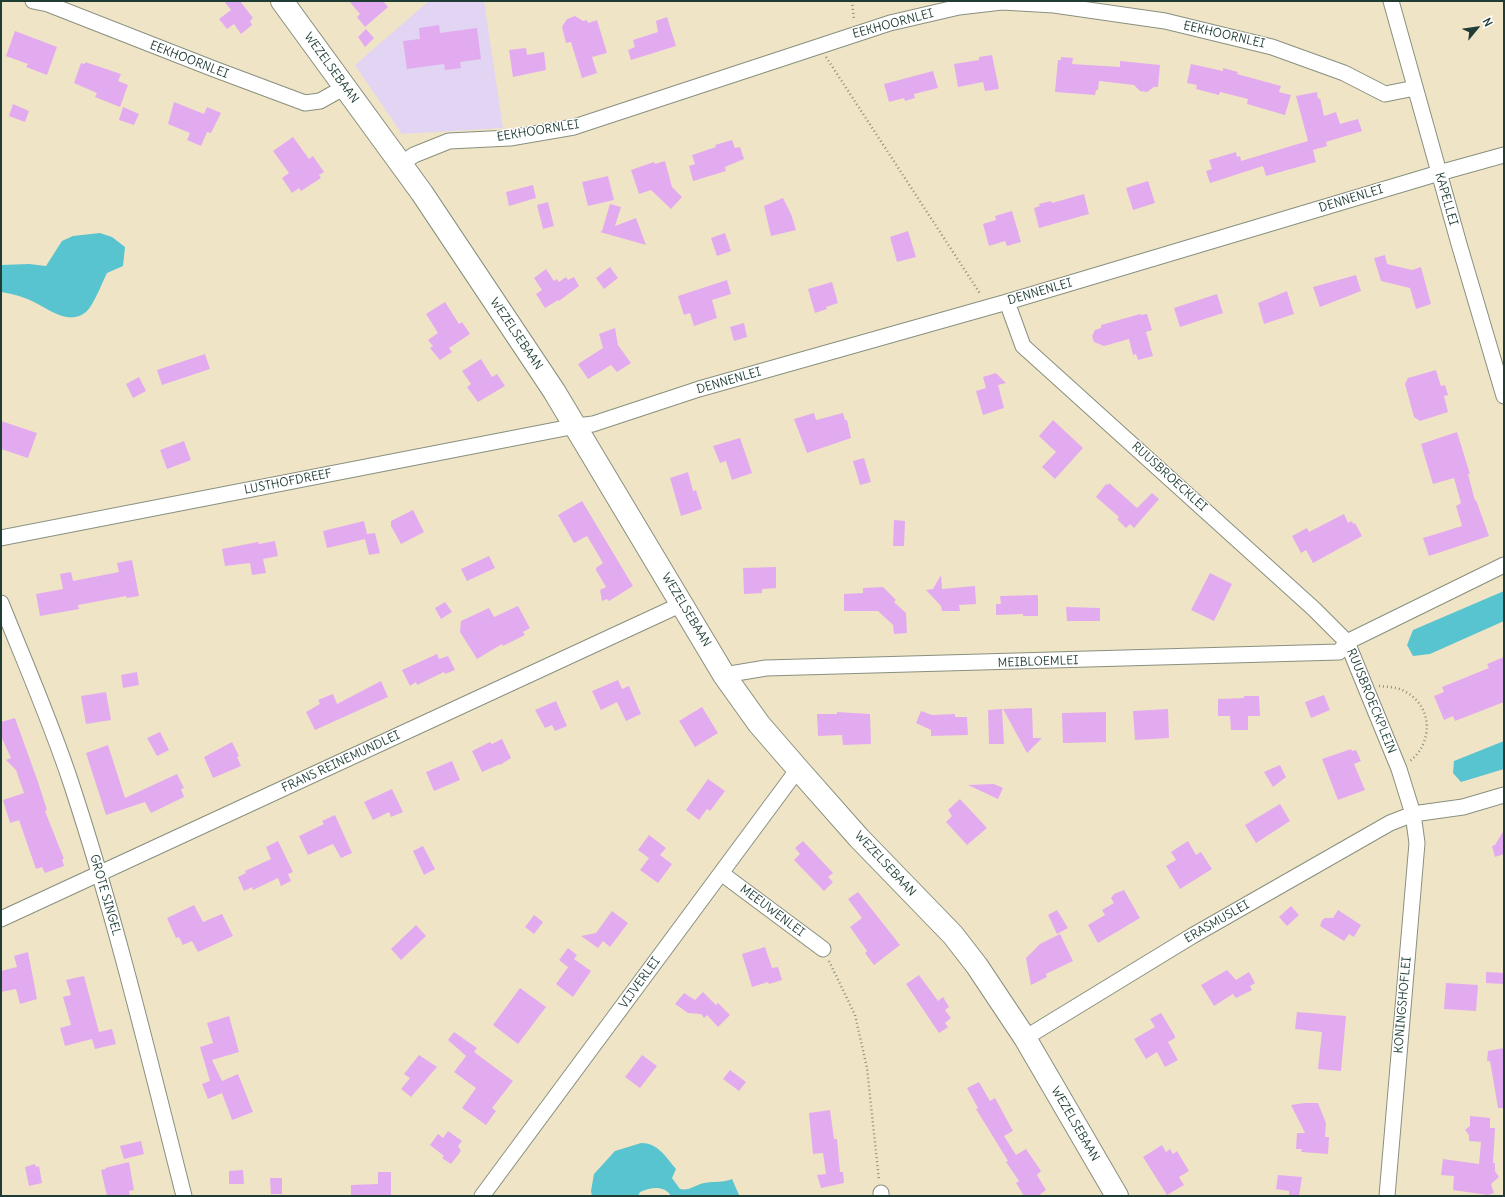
<!DOCTYPE html>
<style>
body{margin:0}
#map{position:relative;width:1505px;height:1197px;overflow:hidden;background:#f0e4c7;font-family:Delius,sans-serif}
canvas{display:block}
.frame{position:absolute;inset:0;border:2px solid #1f3d34;pointer-events:none}
.north{position:absolute;left:1457px;top:8px;width:40px;height:40px;-webkit-text-stroke:3px #fff;paint-order:stroke;rotate:61deg;font-size:11px;font-weight:700;line-height:16px;text-align:center;color:#1f3d34}
.north::after{content:'';display:block;margin:auto;width:14px;height:18px;background:#1f3d34;clip-path:polygon(50% 0,100% 100%,50% 72%,0 100%)}
</style>
<div id="map">
<canvas width="1505" height="1197"></canvas>
<div class="frame"></div>
<div class="north">N</div>
</div>
<script>
const ctx = document.querySelector('canvas').getContext('2d');
ctx.lineJoin = 'round';
function fillPath(path, color) { ctx.fillStyle = color; ctx.fill(path, 'evenodd'); }
function trace(path, color, width, dash) { ctx.strokeStyle = color; ctx.lineWidth = width; ctx.lineCap = dash ? 'butt' : 'round'; ctx.setLineDash(dash || []); ctx.stroke(path); }
function write(font, color, halo, rows, align = 'center') {
  ctx.font = font + ' Delius,sans-serif'; ctx.lineWidth = 3; ctx.setLineDash([]); ctx.textBaseline = 'middle'; ctx.strokeStyle = halo; ctx.fillStyle = color; for (const [text, x, y, turn = 0] of rows) {
    ctx.save(); ctx.translate(x, y); ctx.rotate((+turn || 0) * Math.PI / 180); ctx.textAlign = isNaN(turn) ? turn : align; if (halo) ctx.strokeText(text, 0, 0); ctx.fillText(text, 0, 0); ctx.restore();
  }
}
fillPath(new Path2D(`
 M429,1H484L503,128L402,134L355,65Z`), '#e2d4f3');
fillPath(new Path2D(`
 M100,233L112,237L125,247L123,266L107,273C103,281 93,306 87,311C71,326 51,311 36,303C25,297 13,294 1,292V265L29,264L46,266L62,241L73,236Z
 M1504,591V621L1430,654L1413,656L1407,645L1413,630Z
 M1504,741V769L1461,782L1453,773L1454,761Z
 M641,1143C658,1143 665,1156 676,1169L672,1178L680,1189C690,1191 695,1185 704,1183C714,1181 723,1183 732,1179L739,1195L671,1196C665,1185 650,1187 640,1192L638,1196H592L591,1191L594,1174L615,1151Z`), '#57c4cf');
fillPath(new Path2D(`
 M224,1H240L253,18L250,21L252,25L241,34L234,24L227,29L219,19L231,10Z
 M349,1H383L388,7L365,27L357,17L360,14Z
 M575,16L583,21L587,20L588,23L597,20L607,53L592,57L597,73L582,78L571,42L566,43L562,27L567,19Z
 M667,17L676,46L631,60L628,50L635,47L633,40L658,32L656,21Z
 M439,25L440,33L477,28L481,59L460,62L461,68L445,70L444,64L407,69L403,41L420,39L419,28Z
 M366,29L374,38L365,47L358,37Z
 M15,31L57,47L47,75L26,67L28,64L6,56Z
 M526,48L527,55L544,52L546,70L513,77L509,50Z
 M992,55L999,89L985,91L983,82L958,87L954,64L979,60V57Z
 M1061,57L1073,58L1072,64L1120,67V61L1160,65L1158,87H1154L1147,92L1140,91L1134,85L1099,81L1098,90H1096L1095,95L1055,92L1058,60H1061Z
 M85,62L121,74L118,81L128,85L120,107L95,97L97,93L74,83L81,63L85,64Z
 M1191,64L1223,71V68L1238,72L1237,74L1281,86L1279,92L1291,95L1285,115L1247,104L1248,99L1220,92L1219,95L1196,89L1197,85L1187,83Z
 M933,71L938,88L914,94L915,98L905,101L904,98L889,102L884,84Z
 M1317,92L1318,99L1320,98L1324,116L1336,112L1340,124L1358,119L1362,131L1326,142L1327,146L1313,150L1316,162L1266,176L1263,166L1210,183L1206,171L1212,169L1209,160L1236,152L1237,157L1240,156L1241,161L1308,141L1296,96Z
 M174,102L204,114L207,107L221,113L211,133L207,132L201,146L187,140L190,133L168,124Z
 M13,104L29,111L25,122L9,116Z
 M123,107L139,114L134,125L119,120Z
 M293,137L309,159L313,156L324,172L319,175L321,178L301,191L299,188L292,193L282,178L289,173L273,151Z
 M732,140L735,148L740,147L744,159L725,167L726,171L693,181L689,166L695,164L692,155L716,147L715,145Z
 M665,161L672,187L682,197L671,209L651,190L639,194L631,170L654,162L655,164Z
 M608,176L614,200L588,206L582,182Z
 M1148,181L1155,203L1133,210L1126,188Z
 M533,185L536,198L509,206L506,192Z
 M1084,194L1089,214L1039,228L1034,208L1040,206L1039,204L1051,201L1052,203Z
 M783,198L791,214L796,230L771,236L764,206Z
 M548,202L554,226L543,229L537,205Z
 M610,204L621,207L615,226L636,218L646,245L600,232L602,231Z
 M1012,211L1021,242L1007,246L1005,241L989,246L983,224L996,220L995,216Z
 M908,231L916,257L897,262L890,237Z
 M725,233L731,251L717,256L711,238Z
 M1385,255L1387,264L1412,270L1421,267L1431,304L1416,309L1410,288L1381,281L1374,258Z
 M610,267L618,278L604,289L596,278Z
 M546,269L554,281L557,279L559,282L566,277L568,280L574,277L579,286L559,301L558,300L545,308L536,294L542,290L534,278Z
 M1356,275L1361,291L1320,307L1313,287Z
 M727,280L731,294L712,300L717,318L694,326L690,313L684,315L678,296Z
 M832,282L838,303L826,307L827,309L815,313L808,289Z
 M1287,291L1294,314L1264,324L1258,303Z
 M1217,294L1223,313L1180,327L1174,308Z
 M445,302L459,324L462,322L470,334L449,348L452,352L440,360L430,348L433,346L428,340L438,333L426,314Z
 M1140,314L1141,315L1147,314L1152,330L1146,332L1153,356L1138,360L1136,354L1133,355L1129,339L1104,346L1094,342L1092,336L1095,330L1101,328V325Z
 M744,323L747,337L734,341L730,327Z
 M615,328L618,345L631,363L617,372L611,365L588,379L578,364L603,348L599,334Z
 M205,354L210,369L162,385L157,370Z
 M481,359L492,377L497,374L505,386L478,402L467,387L471,384L462,371Z
 M1436,370L1441,386L1445,385L1448,395L1444,396L1448,412L1420,421L1414,417L1405,384L1408,378Z
 M996,373L1006,383L998,385L1004,408L983,415L976,391L986,388L983,377Z
 M139,377L146,391L133,398L126,384Z
 M814,413L816,420L843,413L845,420H847L851,438L807,453L794,419Z
 M1053,420L1083,448L1055,479L1042,467L1056,452L1039,436Z
 M1,421L37,433L28,458L1,449Z
 M1457,432L1470,474H1468L1475,501L1476,500L1489,536L1429,556L1423,538L1462,526L1456,506L1461,503L1454,478L1433,484L1421,444Z
 M740,438L752,473L732,480L726,461L720,463L713,446Z
 M184,441L191,460L167,469L160,450Z
 M864,458L871,482L860,485L853,461Z
 M688,472L693,491L696,490L702,509L681,516L670,478Z
 M1109,483L1137,508L1152,493L1159,499L1134,528L1130,524L1126,528L1117,519L1119,517L1096,497L1106,484L1108,485Z
 M582,501L633,586L609,601L607,599L602,601L600,590L606,587L596,570V568L603,563L587,536L574,543L558,515Z
 M413,510L424,532L401,544L391,526V521Z
 M1344,514L1348,523L1352,521L1353,524L1355,523L1362,536L1313,563L1306,550L1301,553L1292,536L1307,528L1309,532Z
 M894,520L905,521L904,546H893Z
 M364,521L367,534L375,533L380,553L369,555L365,539L327,548L323,531Z
 M275,541L278,556L263,559L266,573L252,575L250,563L225,566L222,549L258,542L259,544Z
 M489,556L495,568L467,581L461,569Z
 M132,560L139,596L127,598L126,596L78,605L79,609L40,616L36,594L63,589L60,574L71,572L73,581L119,572L117,563Z
 M776,567V588L762,589V593L744,594L743,568Z
 M1210,573L1232,584L1214,621L1191,610Z
 M941,575L942,589L975,586L976,604L959,605L960,611H942L941,606L926,590L933,589Z
 M883,587L896,600L894,602L906,613L907,633L894,634L893,625L878,611H844V594L863,593V588Z
 M1038,595V616H1023V614L996,615V604H1001L1000,596Z
 M445,602L452,612L441,619L435,608Z
 M518,606L530,628L523,632L525,635L503,646L502,644L477,659L460,632L461,621L489,608L494,617Z
 M1066,607L1100,608V621H1067Z
 M437,654L439,659L448,656L455,670L445,674L444,672L417,685L416,682L410,686L402,670Z
 M1504,657V702L1455,721L1453,716L1444,720L1434,696L1444,692L1442,687L1489,668L1487,664Z
 M137,672L139,685L123,688L121,675Z
 M618,680L622,689L629,686L641,714L626,721L617,702L601,710L592,691Z
 M381,681L388,697L315,730L306,712L320,704L318,700L333,694L337,704Z
 M106,692L111,720L86,724L81,696Z
 M1324,695L1330,710L1311,718L1305,702Z
 M1244,696H1259L1260,716H1248V730H1231L1230,716H1218V699L1244,698Z
 M556,701L567,726L555,731L552,725L545,728L535,710Z
 M702,707L718,733L695,747L679,721Z
 M1032,708L1033,738H1042L1027,753L1003,709Z
 M1002,709L1004,744H989L988,710Z
 M1168,709L1169,738L1135,740L1133,711Z
 M921,711L932,715L955,714V717H967L968,735L931,736V730L916,723Z
 M837,712L870,714L871,744L843,745L842,735L818,736L817,714H837Z
 M1106,712V742L1063,743L1062,713Z
 M15,718L38,782L47,810L45,811L64,859H62L64,866L45,873L42,867L36,869L19,820L10,823L3,800L24,793L16,770L6,760L11,758L1,736V722Z
 M160,732L169,750L157,756L147,738Z
 M502,739L511,758L500,765V764L482,772L472,751L490,742L492,744Z
 M232,742L239,756L237,757L241,766L213,778L204,757Z
 M108,745L125,798L177,774L184,788L181,789L184,797L151,813L145,802L106,815L86,753Z
 M1351,749L1352,751L1356,750L1361,761L1354,764L1365,790L1338,800L1322,759Z
 M452,761L460,780L434,791L426,772Z
 M1280,765L1286,777L1273,787L1264,772Z
 M708,779L725,791L710,811L707,809L699,820L686,810Z
 M994,784L1003,788L998,799L968,785Z
 M392,789L403,812L391,817L389,812L373,820L364,802Z
 M960,799L987,828L967,845L946,822L952,816L948,810Z
 M1280,804L1290,821L1256,843L1245,825Z
 M335,815L352,853L341,858L333,844L308,855L299,836L324,824L322,821Z
 M1504,830V854L1495,857L1492,846L1495,845Z
 M649,835L666,848L660,855L672,864L658,883L640,870L649,858L638,850Z
 M278,841L293,872L288,874L291,881L281,886L278,878L253,890L252,887L244,891L238,877L246,873L245,871L271,859L266,847Z
 M803,841L833,873L828,877L833,882L824,891L794,860L800,854L795,848Z
 M1188,841L1196,855L1201,852L1212,869L1180,889L1166,866L1176,860L1171,852Z
 M423,846L435,869L424,875L413,851Z
 M1124,890L1140,918L1098,943L1088,925L1105,915L1102,910L1114,903L1111,898L1114,894Z
 M858,892L900,945L874,965L865,953L867,951L850,927L862,918L848,899Z
 M194,905L203,922L222,914L233,936L198,952L192,941L183,945L179,937L176,938L167,918Z
 M1291,906L1299,915L1287,926L1279,917Z
 M1057,910L1068,928L1057,934L1048,915Z
 M1338,910L1361,925L1354,937L1349,934L1344,941L1320,926L1322,920L1325,918H1333Z
 M612,911L628,923L610,947L603,941L598,948L581,936L596,933Z
 M534,915L543,922L534,934L525,927Z
 M416,925L426,936L401,960L391,949Z
 M1060,934L1073,961L1046,974L1047,977L1031,985L1026,958L1040,944Z
 M765,947L772,968L778,967L782,980L769,984L768,982L752,987L742,954Z
 M568,948L577,955L568,967L559,960Z
 M28,952L37,999L20,1004L16,989L1,992V971L17,967L14,956Z
 M574,959L591,971L573,997L556,984Z
 M1227,970L1236,980L1249,972L1255,983L1250,986L1252,990L1236,998L1233,994L1214,1006L1201,985Z
 M1486,972L1504,973V984L1486,983Z
 M919,975L938,1001L943,997L949,1007L945,1010L951,1018L945,1023L948,1027L939,1033L906,984Z
 M84,976L99,1032L112,1029L116,1044L95,1049L92,1039L65,1046L60,1028L71,1025L63,997L71,995L66,980Z
 M1446,983L1478,985L1476,1011L1444,1009Z
 M520,988L546,1007L518,1044L493,1025Z
 M703,992L716,1005L718,1003L730,1015L718,1027L707,1015L704,1018L701,1014L688,1013L675,1004L684,993L695,1000Z
 M1297,1012L1346,1016L1341,1071L1318,1069L1322,1032L1295,1029Z
 M1161,1013L1175,1036V1038L1168,1042L1178,1060L1165,1067L1157,1052L1146,1059L1134,1039L1155,1027L1150,1019Z
 M229,1016L239,1052L212,1060L222,1081L238,1074L253,1112L232,1120L222,1093L208,1099L202,1084L210,1081L200,1047L213,1043L207,1023Z
 M454,1032L477,1048L474,1052L513,1081L492,1108L496,1111L486,1125L462,1108L476,1088L454,1072L466,1056L448,1040Z
 M1504,1048V1108H1498L1490,1061H1487L1488,1051Z
 M419,1055L437,1067L411,1097L401,1089L410,1078L404,1074Z
 M642,1055L657,1066L640,1088L625,1077Z
 M730,1070L746,1082L739,1091L723,1079Z
 M979,1082L990,1101L995,1098L1013,1131L1004,1136L1016,1155L1026,1149L1041,1171L1037,1175L1046,1190L1038,1196H1024L1016,1183L1019,1181L1006,1162L1008,1161L976,1109L978,1108L967,1088Z
 M1304,1103H1318L1326,1123L1325,1137H1329L1328,1154L1301,1152L1302,1149H1296L1297,1133H1305L1291,1105Z
 M830,1110L834,1139H837L840,1172H843L844,1183L821,1188L817,1175L826,1174L823,1153L813,1154L809,1113Z
 M1470,1116L1490,1118V1128H1495L1493,1163H1495V1171L1499,1177L1491,1184L1494,1193L1488,1195L1453,1190L1454,1176L1441,1175L1443,1159L1479,1164L1481,1142L1469,1141V1135L1465,1130L1470,1126Z
 M448,1131L462,1141L458,1146L461,1151L451,1164L442,1158L444,1156L430,1145L438,1134L443,1138Z
 M141,1141L144,1154L124,1159L120,1146Z
 M1162,1145L1166,1152L1170,1149L1173,1154L1177,1151L1189,1171L1179,1177L1184,1185L1167,1195L1143,1157Z
 M129,1162L134,1190L129,1191L130,1196H107L101,1170L106,1169L105,1168Z
 M35,1164L36,1167L39,1166L42,1183L29,1186L25,1167Z
 M243,1170L244,1184H229V1171Z
 M378,1172H391V1196H351V1185L378,1184Z
 M1278,1175L1302,1177L1299,1196H1289V1191L1276,1189Z
 M270,1178H282V1194H271Z`), '#e3abef');
const street = new Path2D(`
 M33,1L48,4L214,69L305,103L320,101L345,87
 M1391,1L1459,244L1504,396
 M401,164L414,155L449,141L510,138L574,127L890,23L959,7L1002,2L1054,5L1165,21L1272,47L1344,73L1385,94L1415,88
 M1007,302L1023,346L1314,609L1347,642L1399,769L1413,814L1463,807L1504,795
 M1,538L576,426L593,424L699,389L1007,302L1439,173L1504,155
 M1,603C25,663 51,722 71,783C116,919 149,1058 184,1196
 M724,675L766,668L1339,652L1347,642L1504,565
 M721,873L823,949
 M1,919L682,604
 M1025,1038L1192,936L1390,823L1413,814L1417,843L1387,1196
 M881,1193V1196
 M482,1196L798,769`);
const secondary = new Path2D(`
 M282,1L422,193L554,391L724,675L759,724L798,769L859,838L953,935L977,966L1025,1038L1117,1196`);
trace(street, '#88907e', 17);
trace(secondary, '#88907e', 24);
trace(new Path2D(`
 M852,1L854,20
 M826,57L981,295
 M1379,686C1388,687 1398,687 1406,692C1433,707 1433,743 1410,761
 M829,961L855,1015L867,1068L879,1180`), '#88907e', 2.5, [1, 3]);
trace(street, '#fff', 15);
trace(secondary, '#fff', 22);
write('12px', '#1f3d34', '#fff', [
 ["EEKHOORNLEI",893,24,-15],
 ["EEKHOORNLEI",1224,35,13],
 ["EEKHOORNLEI",189,60,21],
 ["WEZELSEBAAN",331,68,54],
 ["EEKHOORNLEI",538,131,-9],
 ["DENNENLEI",1351,199,-17],
 ["KAPELLEI",1446,199,74],
 ["DENNENLEI",1040,292,-16],
 ["WEZELSEBAAN",516,334,56],
 ["DENNENLEI",729,381,-16],
 ["RUUSBROECKLEI",1169,477,42],
 ["LUSTHOFDREEF",288,482,-11],
 ["WEZELSEBAAN",686,610,59],
 ["MEIBLOEMLEI",1038,662,-2],
 ["RUUSBROECKPLEIN",1371,701,68],
 ["FRANS REINEMUNDLEI",341,762,-25],
 ["WEZELSEBAAN",885,864,47],
 ["GROTE SINGEL",105,895,74],
 ["MEEUWENLEI",772,911,37],
 ["ERASMUSLEI",1217,922,-30],
 ["VIJVERLEI",640,983,-54],
 ["KONINGSHOFLEI",1403,1005,-85],
 ["WEZELSEBAAN",1075,1124,60]
]);
</script>
